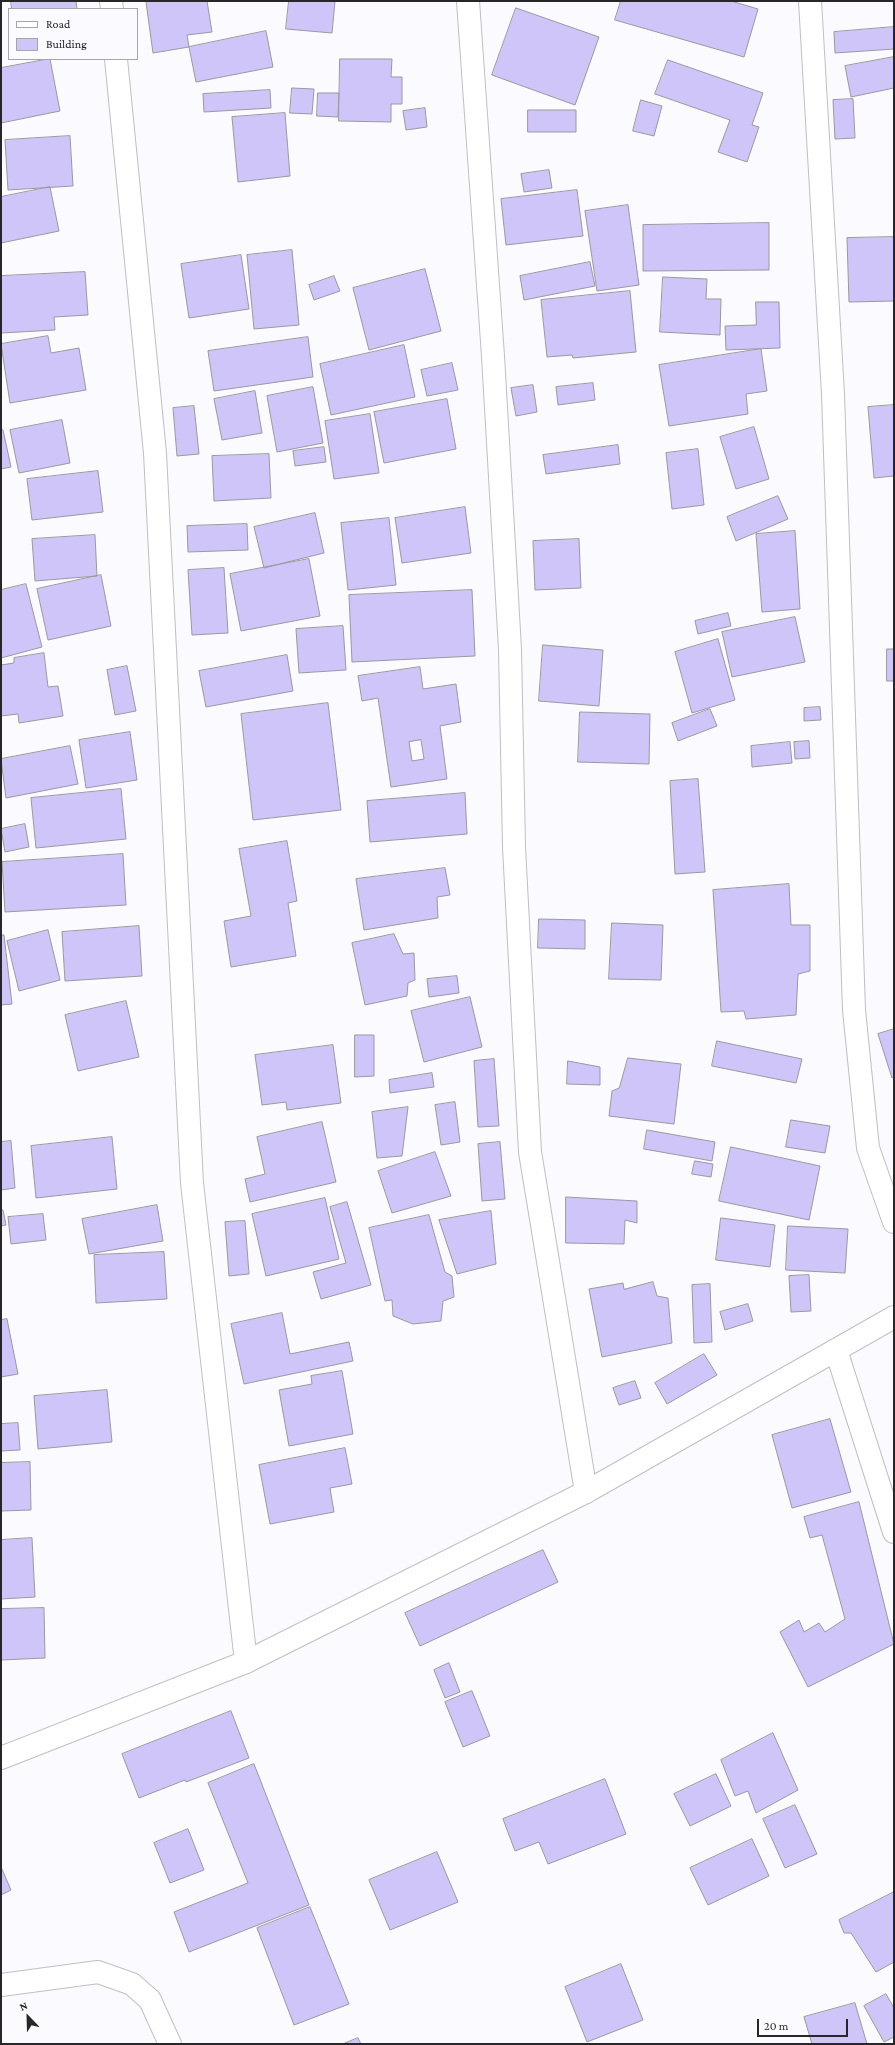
<!DOCTYPE html>
<style>
body{margin:0}
#map{position:relative;width:895px;height:2045px;overflow:hidden;background:#fbfafe;font-family:"Crimson Pro",serif}
canvas{display:block}
.frame{position:absolute;inset:0;border:2px solid #272629;pointer-events:none}
.legend{position:absolute;left:8px;top:8px;width:130px;height:52px;box-sizing:border-box;background:#fbfafe;border:1px solid #a6a5a9;margin:0;padding:5px 7px;list-style:none;font-size:12px;color:#272629}
.legend li{display:flex;align-items:center;gap:8px;height:20px}
.legend b{width:20px;border:1px solid #a6a5a9}
.north{position:absolute;left:8px;top:1997px;width:40px;height:40px;-webkit-text-stroke:3px #fbfafe;paint-order:stroke;rotate:337deg;font-size:11px;font-weight:700;line-height:16px;text-align:center;color:#272629}
.north::after{content:'';display:block;margin:auto;width:14px;height:18px;background:#272629;clip-path:polygon(50% 0,100% 100%,50% 72%,0 100%)}
.scale{position:absolute;left:757px;top:2019px;width:91px;height:18px;box-sizing:border-box;border:2px solid #272629;border-top:0;padding-left:5px;font-size:12px;line-height:14px;white-space:nowrap;color:#272629;-webkit-text-stroke:3px #fbfafe;paint-order:stroke}
</style>
<div id="map">
<canvas width="895" height="2045"></canvas>
<div class="frame"></div>
<ul class="legend">
<li><b style="height:5px;background:#fff"></b>Road</li>
<li><b style="height:11px;background:#d0c5f9"></b>Building</li>
</ul>
<div class="north">N</div>
<div class="scale">20 m</div>
</div>
<script>
const ctx = document.querySelector('canvas').getContext('2d');
ctx.lineJoin = 'round';
function fillPath(path, color) { ctx.fillStyle = color; ctx.fill(path, 'evenodd'); }
function trace(path, color, width, dash) { ctx.strokeStyle = color; ctx.lineWidth = width; ctx.lineCap = dash ? 'butt' : 'round'; ctx.setLineDash(dash || []); ctx.stroke(path); }
const building = new Path2D(`
 M11,1H76L77,9H12Z
 M154,1H207L212,32L187,35L189,47L153,53L146,2Z
 M289,1H335L332,33L286,29Z
 M621,1H731L758,9L744,57L615,20Z
 M516,8L599,37L575,105L492,75Z
 M894,27V49L835,53L834,32Z
 M266,31L273,67L196,82L189,47Z
 M894,57V88L851,97L845,66Z
 M50,59L60,111L1,123V68Z
 M340,59H392L391,77H402V104H391V122L339,121Z
 M668,60L763,93L752,125L759,127L747,162L718,152L730,120L655,94Z
 M292,88L314,89L312,114L290,113Z
 M270,90L271,108L204,112L203,94Z
 M318,93H339L338,117L317,116Z
 M853,99L855,138L835,139L833,100Z
 M641,100L662,106L654,136L633,131Z
 M425,108L427,127L406,130L403,111Z
 M528,110H576V132H528Z
 M285,113L290,176L238,182L232,117Z
 M70,136L73,186L8,190L5,140Z
 M549,170L552,188L524,192L521,174Z
 M50,187L59,231L1,243V197Z
 M577,190L583,236L506,245L501,199Z
 M628,205L639,285L597,291L585,211Z
 M769,223V270L643,271V225Z
 M894,237V301L849,302L847,238Z
 M292,250L299,325L254,329L247,255Z
 M241,255L249,309L189,318L181,264Z
 M590,262L595,286L524,300L520,276Z
 M425,269L441,331L369,350L353,288Z
 M85,272L88,315L54,317L55,330L1,333V276Z
 M334,276L340,291L314,300L309,285Z
 M663,277L707,279L706,299H721L720,335L660,332Z
 M630,291L636,352L573,358L572,355L547,357L541,300Z
 M756,302H779L780,348L726,350L725,326L756,325Z
 M48,336L51,353L79,348L86,390L10,403L1,344Z
 M308,337L313,377L214,391L208,351Z
 M404,345L415,397L331,415L320,364Z
 M761,349L767,391L746,394L748,414L669,426L659,365Z
 M452,363L458,390L427,396L421,370Z
 M593,383L595,400L558,405L556,387Z
 M533,385L537,412L516,416L511,388Z
 M313,387L323,443L277,452L267,396Z
 M255,391L262,433L222,440L214,399Z
 M447,399L456,449L384,463L374,412Z
 M894,405V476L874,478L868,407Z
 M194,406L199,454L177,456L173,408Z
 M370,414L379,473L334,479L325,421Z
 M62,420L70,463L19,473L10,430Z
 M754,427L769,479L736,489L720,437Z
 M3,430L11,467L1,469V431Z
 M618,445L620,464L546,474L543,455Z
 M324,447L326,462L295,466L293,451Z
 M698,449L704,505L672,509L666,453Z
 M269,454L271,498L214,501L212,456Z
 M98,471L103,512L32,520L27,479Z
 M778,496L788,519L736,541L727,517Z
 M465,507L471,553L402,563L395,518Z
 M315,513L324,553L264,568L254,527Z
 M389,518L396,585L348,590L341,523Z
 M247,524L248,550L188,552L187,526Z
 M795,531L800,609L762,612L756,534Z
 M95,535L97,576L35,581L32,539Z
 M579,539L581,588L535,590L533,541Z
 M309,559L320,616L241,631L230,574Z
 M224,568L228,633L192,635L188,570Z
 M101,575L111,626L48,640L37,589Z
 M26,584L42,647L1,658V590Z
 M472,590L475,656L352,662L349,595Z
 M728,613L731,626L698,634L695,621Z
 M795,617L805,662L732,677L722,632Z
 M343,626L346,670L299,673L296,629Z
 M718,639L735,700L692,713L675,652Z
 M543,645L603,650L599,706L539,701Z
 M887,649H894V681H887Z
 M44,653L48,687L58,686L63,716L19,723L18,714L1,716V665L14,663V658Z
 M287,655L293,691L206,707L199,671Z
 M127,666L136,711L115,715L107,670Z
 M420,667L423,689L456,684L461,722L440,726L447,779L391,787L378,698L362,701L358,676ZM421,740L424,759L412,761L409,742Z
 M328,703L341,810L253,820L241,714Z
 M820,707L821,720L804,721V708Z
 M710,709L717,726L678,741L672,723Z
 M580,712L650,714L649,764L578,762Z
 M130,732L137,780L86,788L79,740Z
 M809,741L810,758L795,759L794,742Z
 M790,742L792,763L752,767L751,746Z
 M70,746L78,784L6,798L1,759Z
 M698,779L705,872L675,874L670,781Z
 M121,789L126,839L36,848L31,798Z
 M465,793L467,834L370,842L367,801Z
 M25,824L29,847L5,852L1,829Z
 M287,841L297,901L288,903L296,956L231,967L224,921L251,916L239,849Z
 M123,854L126,905L5,912L2,862Z
 M445,868L450,895L437,897L438,918L364,930L356,879Z
 M789,884L791,925H810V971L798,974L796,1015L746,1019L744,1011L721,1012L713,890Z
 M539,919L585,920V949L538,948Z
 M612,923L663,925L661,980L609,979Z
 M139,926L142,976L65,981L62,932Z
 M48,930L60,980L19,991L7,941Z
 M394,934L403,954L414,953L415,980L408,983L407,996L365,1005L352,943Z
 M1,935H4L12,1004L1,1005Z
 M457,976L459,993L429,997L427,979Z
 M470,997L482,1047L424,1062L411,1011Z
 M126,1001L139,1057L78,1071L65,1015Z
 M894,1029V1077L892,1078L878,1034Z
 M355,1035H374V1076L355,1077Z
 M717,1041L802,1059L796,1083L712,1066Z
 M333,1045L341,1103L287,1110L286,1102L262,1105L255,1055Z
 M628,1058L681,1064L674,1124L609,1116L612,1091L619,1088Z
 M494,1059L499,1126L478,1127L474,1061Z
 M568,1061L600,1067V1085L567,1084Z
 M432,1073L434,1087L390,1093L389,1080Z
 M455,1102L460,1142L441,1145L435,1105Z
 M408,1107L402,1156L377,1158L372,1112Z
 M791,1120L830,1126L825,1153L786,1147Z
 M322,1122L336,1182L250,1202L245,1179L265,1174L257,1137Z
 M647,1130L715,1142L712,1161L644,1149Z
 M112,1137L117,1189L36,1198L31,1146Z
 M11,1141L15,1188L1,1190V1142Z
 M500,1142L505,1199L482,1201L478,1144Z
 M731,1147L820,1166L809,1220L719,1201Z
 M435,1152L451,1196L392,1213L378,1171Z
 M695,1161L713,1164L711,1177L692,1174Z
 M566,1197L637,1201V1223L625,1220L624,1244L566,1243Z
 M325,1198L339,1259L266,1276L252,1214Z
 M347,1202L371,1285L321,1299L313,1272L346,1263L330,1207Z
 M157,1205L163,1241L89,1254L82,1219Z
 M1,1210H3L6,1225L1,1226Z
 M491,1211L496,1264L457,1274L439,1220Z
 M43,1214L46,1240L11,1244L8,1217Z
 M429,1215L445,1272L452,1276L454,1297L443,1301L441,1321L413,1324L393,1316L392,1300L385,1301L369,1228Z
 M721,1218L775,1225L770,1267L716,1260Z
 M245,1221L249,1274L229,1276L225,1222Z
 M788,1226L848,1229L845,1273L786,1270Z
 M164,1252L167,1299L96,1303L94,1255Z
 M809,1275L811,1311L791,1312L789,1276Z
 M653,1282L657,1296L668,1298L672,1343L602,1357L589,1289L623,1283L624,1289Z
 M710,1284L712,1342L694,1343L692,1285Z
 M748,1304L753,1321L725,1330L720,1312Z
 M282,1313L290,1354L349,1342L353,1361L244,1384L231,1324Z
 M7,1319L18,1374L1,1377V1320Z
 M704,1354L717,1375L667,1404L655,1383Z
 M342,1371L353,1434L289,1446L279,1390L312,1384L311,1376Z
 M635,1381L641,1398L619,1405L613,1388Z
 M107,1390L112,1442L38,1449L34,1396Z
 M830,1419L851,1492L792,1508L772,1435Z
 M18,1423L20,1450L1,1451V1424Z
 M345,1448L352,1484L330,1488L334,1512L270,1524L259,1465Z
 M30,1462L31,1510L1,1511V1463Z
 M859,1502L894,1644L808,1687L780,1632L799,1620L804,1632L819,1623L825,1632L845,1619L822,1535L810,1538L804,1517Z
 M32,1538L35,1597L1,1599V1540Z
 M543,1550L558,1582L420,1646L405,1613Z
 M44,1608L45,1658L1,1660V1609Z
 M449,1663L460,1692L445,1698L434,1670Z
 M472,1691L490,1736L463,1747L445,1702Z
 M231,1711L249,1758L186,1782L185,1780L139,1798L122,1754Z
 M773,1733L798,1790L756,1813L748,1791L735,1796L721,1760Z
 M254,1764L309,1905L189,1952L174,1912L248,1883L208,1783Z
 M716,1774L731,1806L690,1826L674,1794Z
 M605,1779L626,1834L548,1864L539,1842L515,1851L503,1819Z
 M795,1805L817,1854L785,1868L763,1819Z
 M188,1829L204,1870L170,1883L154,1843Z
 M752,1839L769,1876L708,1905L690,1868Z
 M437,1852L458,1902L390,1930L369,1880Z
 M1,1867L11,1890L1,1895Z
 M894,1892V1962L876,1972L851,1933H844L839,1920Z
 M310,1907L349,2004L294,2025L257,1928Z
 M621,1964L643,2020L587,2042L565,1987Z
 M886,1994L894,2008V2037L884,2042L864,2006Z
 M855,2003L867,2044H812L804,2017Z
 M358,2038L361,2044H343Z`);
fillPath(building, '#d0c5f9');
trace(building, '#9a98a0', 1);
const minor = new Path2D(`
 M111,1L112,9
 M468,1L493,356L510,649L514,847L530,1152L586,1492
 M810,1L833,394L854,1010L868,1148L894,1222
 M116,59L155,453L192,1183L246,1662
 M836,1350L894,1532
 M1,1985L98,1972L132,1984L150,2000L170,2044`);
const tertiary = new Path2D(`
 M1,1758L246,1662L586,1492L894,1317`);
trace(minor, '#c0bec6', 24);
trace(tertiary, '#c0bec6', 24);
trace(minor, '#fff', 22);
trace(tertiary, '#fff', 22);
</script>
